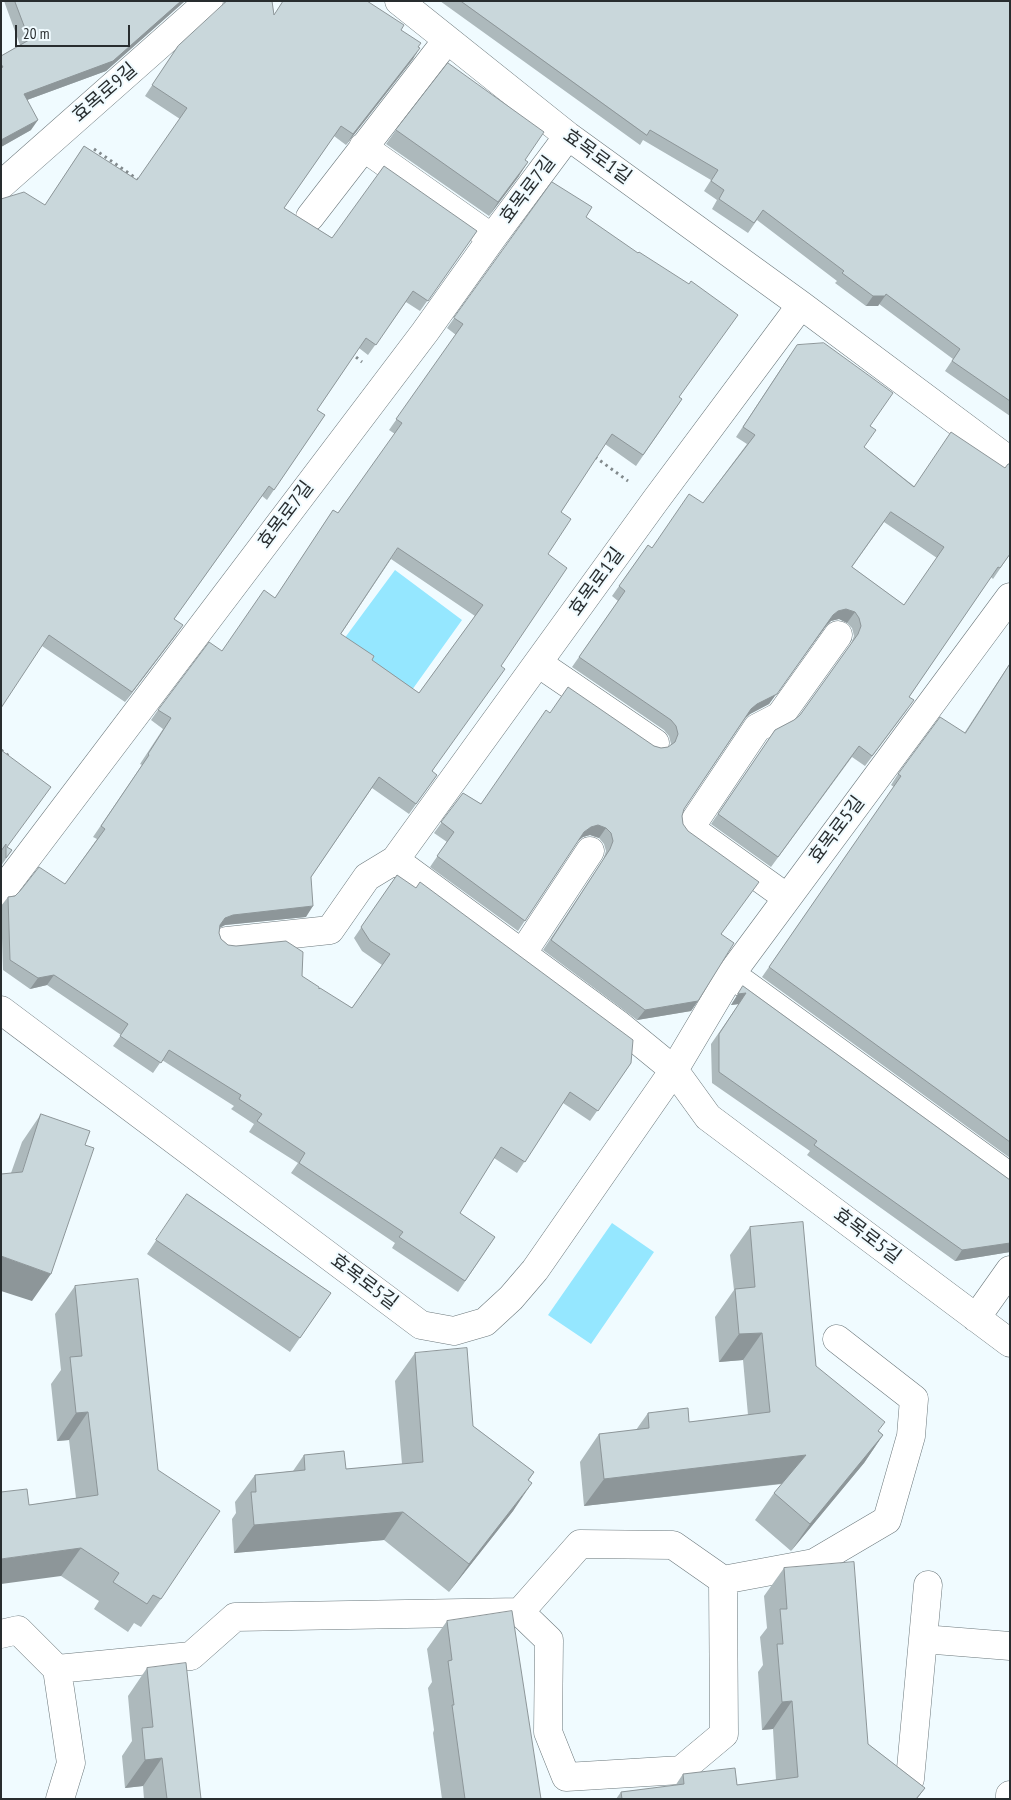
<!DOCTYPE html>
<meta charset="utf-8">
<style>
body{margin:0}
#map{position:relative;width:1011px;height:1800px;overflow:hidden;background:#f0fbff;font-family:"PT Sans Narrow",sans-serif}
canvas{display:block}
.frame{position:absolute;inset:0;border:2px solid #282d2f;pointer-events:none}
.scale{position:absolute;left:15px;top:25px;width:115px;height:22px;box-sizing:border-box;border:2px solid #282d2f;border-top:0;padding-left:6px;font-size:15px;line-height:18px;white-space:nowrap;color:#282d2f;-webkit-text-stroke:4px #f0fbff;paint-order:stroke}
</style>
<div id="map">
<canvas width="1011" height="1800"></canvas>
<div class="frame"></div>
<div class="scale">20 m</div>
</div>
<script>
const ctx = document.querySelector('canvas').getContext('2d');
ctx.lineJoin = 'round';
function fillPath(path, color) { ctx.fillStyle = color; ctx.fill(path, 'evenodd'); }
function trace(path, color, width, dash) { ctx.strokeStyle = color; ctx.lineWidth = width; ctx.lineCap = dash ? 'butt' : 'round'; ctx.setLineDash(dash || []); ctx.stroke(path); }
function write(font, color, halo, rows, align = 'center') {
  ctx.font = font + ' "PT Sans Narrow","Noto Sans KR",sans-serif'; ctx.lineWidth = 4; ctx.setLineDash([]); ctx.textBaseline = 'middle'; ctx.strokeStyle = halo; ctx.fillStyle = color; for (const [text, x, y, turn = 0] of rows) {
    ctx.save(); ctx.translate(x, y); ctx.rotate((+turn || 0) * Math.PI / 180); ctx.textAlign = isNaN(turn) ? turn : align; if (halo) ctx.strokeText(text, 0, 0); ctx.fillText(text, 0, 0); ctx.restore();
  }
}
fillPath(new Path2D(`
 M395,570L462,620L412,690L344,639Z
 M612,1223L654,1252L591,1344L548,1315Z`), '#95e7ff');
const minor = new Path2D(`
 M399,1L568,136L801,305L1010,461
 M363,147L492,238
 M1,185L209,1
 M310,217L447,40
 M538,663L655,743
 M395,860L619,1025L674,1070L708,1117L1010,1343
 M1,892L425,332L492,238L568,136
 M786,897L690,828L757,728L780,716L838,635
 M227,941L330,930L367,877L395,860L655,501L801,305
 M522,954L590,851
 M731,974L1010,1177
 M1,1010L421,1325L454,1331L485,1322L511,1298L535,1270L674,1070L731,974L1010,597
 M976,1318L1010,1270
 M723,1580L814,1563L887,1520L911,1436L914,1399L837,1339
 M1,1634L18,1630L57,1669L191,1656L235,1617L520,1612L549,1640L548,1732L566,1777L681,1770L724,1734L723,1580L673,1545L580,1544L520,1612
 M923,1639L1010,1646
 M57,1669L71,1763L60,1799
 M910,1779L928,1585
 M1010,1799V1795`);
trace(minor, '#6c787c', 29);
trace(new Path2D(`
 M94,149L140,181
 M351,353L362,362
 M595,457L628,481
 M1,750L9,756`), '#828a8d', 3, [2.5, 4]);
trace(minor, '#fff', 28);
fillPath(new Path2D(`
 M4,1H185L106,71L27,100L31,130L1,147V56L20,45Z
 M224,1H272L274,15L401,30L418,47L413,59L346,145L334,136L284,208L332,238L477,231L420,311L406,302L368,355L359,348L317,410L325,415L267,500L262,496L174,619L176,635L125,702L42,646L45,205L84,146L137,180L180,119L145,96L178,46L224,5Z
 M440,1H1010V416L945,371L953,359L879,304L878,306H866L835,283L837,281L757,220L748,233L712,209L717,200L704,191L711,180L643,140L640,145Z
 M396,130L519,176L489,216L386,144Z
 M552,182L586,217L679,397L682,399L636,466L605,444L561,512L548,554L432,772L437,775L409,814L372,788L311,877L306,917L225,925L220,928L219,933L221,939L228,945L302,976L319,989L352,1008L382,965L362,951L354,938L397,875L631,1063L590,1121L563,1103L517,1173L494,1158L460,1213L495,1237L458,1292L392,1248L395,1243L291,1173L298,1163L249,1132L254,1124L231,1109L234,1106L162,1060L153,1073L113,1046L121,1035L47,985L30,989L3,970L1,906L8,897L65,884L97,839L93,837L142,765L140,764L163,729L151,720L158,710L222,651L275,598L333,510L338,513L395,434L389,430L456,335L447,328ZM391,559L475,616L419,693L372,660L341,634Z
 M790,355L870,426L864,447L914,486L1010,554L993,579L991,577L909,697L907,710L865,766L852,757L771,867L711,824L775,730L794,720L800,715L851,644L854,636L852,628L847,623L839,619L831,621L826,626L769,704L750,714L745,719L684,809L682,816L683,824L722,934L698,1001L691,1011L637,1020L543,950L603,860L606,851L604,844L599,838L590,835L583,837L578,841L518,931L430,867L447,842L434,833L463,793L481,804L550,713L661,748L668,747L670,746L671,744L669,736L664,730L572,667L618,601L612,596L648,545L652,548L703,503L747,444L736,437ZM884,522L937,558L904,605L852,567Z
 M1010,663V1158L762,977L894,787L891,785L898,774L965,732Z
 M1,750L7,847L12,850L1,866Z
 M743,986L1010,1180V1252L955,1261L807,1155L810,1151L712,1083L711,1044L739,1004L731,1005Z
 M41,1114L32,1301L11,1173L22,1142Z
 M187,1194L331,1293L290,1352L147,1254Z
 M750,1227L816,1366L879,1431L883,1435L864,1463L791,1551L755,1520L774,1493L782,1484L584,1506L580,1462L599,1434L636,1430L648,1413L689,1422L748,1415L743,1360L719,1362L715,1317L734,1290L730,1255Z
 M75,1286L161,1599L141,1627L134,1623L128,1632L94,1609L99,1601L61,1576L29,1505L76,1498L69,1440L57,1441L51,1384L61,1370L55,1314Z
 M415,1353L473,1426L534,1472L529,1480L513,1511L449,1592L384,1540L234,1553L232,1519L236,1513L235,1502L255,1475L293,1471L304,1455L346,1469L402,1464L395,1381Z
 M784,1568L868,1744L925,1788L917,1799H616L621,1792L675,1786L683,1774L737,1785L776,1780L773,1729L762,1730L758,1672L763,1665L760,1637L767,1628L764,1596Z
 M447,1621L541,1799H442L433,1733L434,1730L428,1688L432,1682L427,1649Z
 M147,1668L201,1799H144L143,1786L125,1788L122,1756L132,1741L128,1696Z`), '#adb9bc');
fillPath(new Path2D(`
 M181,1H185L106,71L16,104L24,94Z
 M420,48L413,59L346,145L353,134Z
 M38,120L31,130L1,147V140Z
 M528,162L519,176L489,216L498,202Z
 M873,296H885L878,306H866Z
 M846,609L855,612L847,623L839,619L831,621L826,626L769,704L750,714L744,719L751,709L833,615L838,611Z
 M183,625L176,635L125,702L132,692Z
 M598,825L606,828L599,838L590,835L583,837L577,842L584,832L591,827Z
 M313,906L306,917L225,925L217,929L225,918L233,915Z
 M54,975L47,985L30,989L38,978Z
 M746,993L739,1004L731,1005L738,994Z
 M698,1001L691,1011L637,1020L645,1010Z
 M1010,1243V1252L955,1261L962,1250Z
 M1,1256L51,1274L32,1301L1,1291Z
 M762,1333L743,1360L719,1362L739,1334Z
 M88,1412L69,1440L57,1441L76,1413Z
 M883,1435L864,1463L791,1551L810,1524Z
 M806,1455L787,1483L584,1506L604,1479Z
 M532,1483L513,1511L449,1592L469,1564Z
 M403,1512L384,1540L234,1553L254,1525Z
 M81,1548L61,1576L1,1584V1559Z
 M792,1701L773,1729L762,1730L782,1702Z
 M162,1758L143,1786L125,1788L145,1760Z`), '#8d9699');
const building = new Path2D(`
 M15,1H181L113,61L24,94L38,120L1,140V68L3,67L1,64V56L29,40Z
 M227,1H272L274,15L283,1H367L404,25L401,30L421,43L418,47L420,48L353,134L341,126L284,208L332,238L384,166L477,231L428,301L413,291L376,345L366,338L317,410L325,415L274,490L269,486L174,619L183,625L132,692L49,635L1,708V199L24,192L45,205L84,146L137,180L187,108L152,85L178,46Z
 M461,1H1010V401L952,361L960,349L886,294L885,296H873L842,273L844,271L763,210L754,223L719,199L724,190L711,181L718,170L650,130L647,135Z
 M448,63L544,132L525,160L528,162L498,202L396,130Z
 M552,182L592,207L586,217L638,253L639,252L689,284L691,281L738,315L679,397L682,399L643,455L612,434L561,512L571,519L548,554L567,568L501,666L505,669L432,771L437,775L416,804L379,777L311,877L313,906L233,915L225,918L220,925L219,933L221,939L228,945L236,946L286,941L303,952L302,976L319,987V989L320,988L352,1008L390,954L370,941L361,927L397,875L416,888L420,882L633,1040L631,1063L598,1111L570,1092L525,1162L501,1147L460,1213L495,1237L465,1281L399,1237L403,1232L299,1163L305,1153L257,1121L262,1114L239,1099L241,1095L169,1050L161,1063L120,1036L128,1024L54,975L38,978L10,960L8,897L15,896L20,891L39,867L65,884L105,829L101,826L149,755L148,754L171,718L158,710L209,642L222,651L264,590L275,598L333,510L338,513L402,423L396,419L463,324L454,318ZM398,548L483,605L419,693L372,660L374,656L341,634Z
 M824,343L893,393L870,426L876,430L864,447L914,487L951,432L1005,468L1008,464H1010V554L1000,568L998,567L909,697L914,700L872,756L859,746L778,857L718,814L775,730L794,720L800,715L858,634L861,626L859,618L855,612L846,609L838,611L833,615L777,694L757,704L751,709L684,809L682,816L683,824L688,831L759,882L721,934L734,943L698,1001L645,1010L551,940L610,849L613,841L611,833L606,828L598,825L591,827L584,832L525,921L437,856L454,832L441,822L463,793L481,804L546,710L550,713L568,687L654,746L661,748L668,747L675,742L678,734L676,726L671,720L579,657L625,591L619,586L648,545L652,548L689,494L703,503L755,435L743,427L797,345ZM891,512L944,547L904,605L852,567Z
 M1010,664V1142L769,967L901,776L898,774L940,717L965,733Z
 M1,750L51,787L7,847L12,850L6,858V844L1,851Z
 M743,986L1010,1180V1243L962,1250L814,1145L817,1141L719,1072V1034L746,993L738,994Z
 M41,1114L90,1131L85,1145L94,1148L51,1274L1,1256V1174L22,1172Z
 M187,1194L331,1293L300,1338L156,1240Z
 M803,1222L816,1366L885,1422L878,1431L883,1435L810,1524L774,1493L806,1455L604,1479L599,1434L649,1428L648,1413L688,1408L689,1422L770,1412L762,1333L739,1334L735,1289L755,1287L750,1227Z
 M138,1279L158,1470L220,1511L161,1599L153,1595L147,1604L113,1582L119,1573L81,1548L1,1559V1492L27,1489L29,1505L98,1495L88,1412L76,1413L70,1357L82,1356L75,1286Z
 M467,1348L473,1426L534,1472L528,1480L532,1483L469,1564L403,1512L254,1525L251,1492H256L255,1475L305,1470L304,1455L344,1451L346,1469L423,1462L415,1353Z
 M854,1562L868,1744L925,1788L916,1799H622L621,1792L684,1784L683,1774L735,1768L737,1785L798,1777L792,1701L782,1702L777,1644H783L780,1609H787L784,1568Z
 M512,1611L541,1799H465L452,1705H454L448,1661L452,1660L447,1621Z
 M186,1663L201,1799H167L162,1758L145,1760L142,1728L153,1727L147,1668Z`);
fillPath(building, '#c9d7db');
trace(building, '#8d9699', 1);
write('19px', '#282d2f', '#f0fbff', [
 ["효목로9길",105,93,-41],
 ["효목로1길",597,157,36],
 ["효목로7길",528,190,-53],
 ["효목로7길",286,515,-53],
 ["효목로1길",597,582,-54],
 ["효목로5길",837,830,-53],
 ["효목로5길",867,1236,37],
 ["효목로5길",364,1282,37]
]);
</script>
